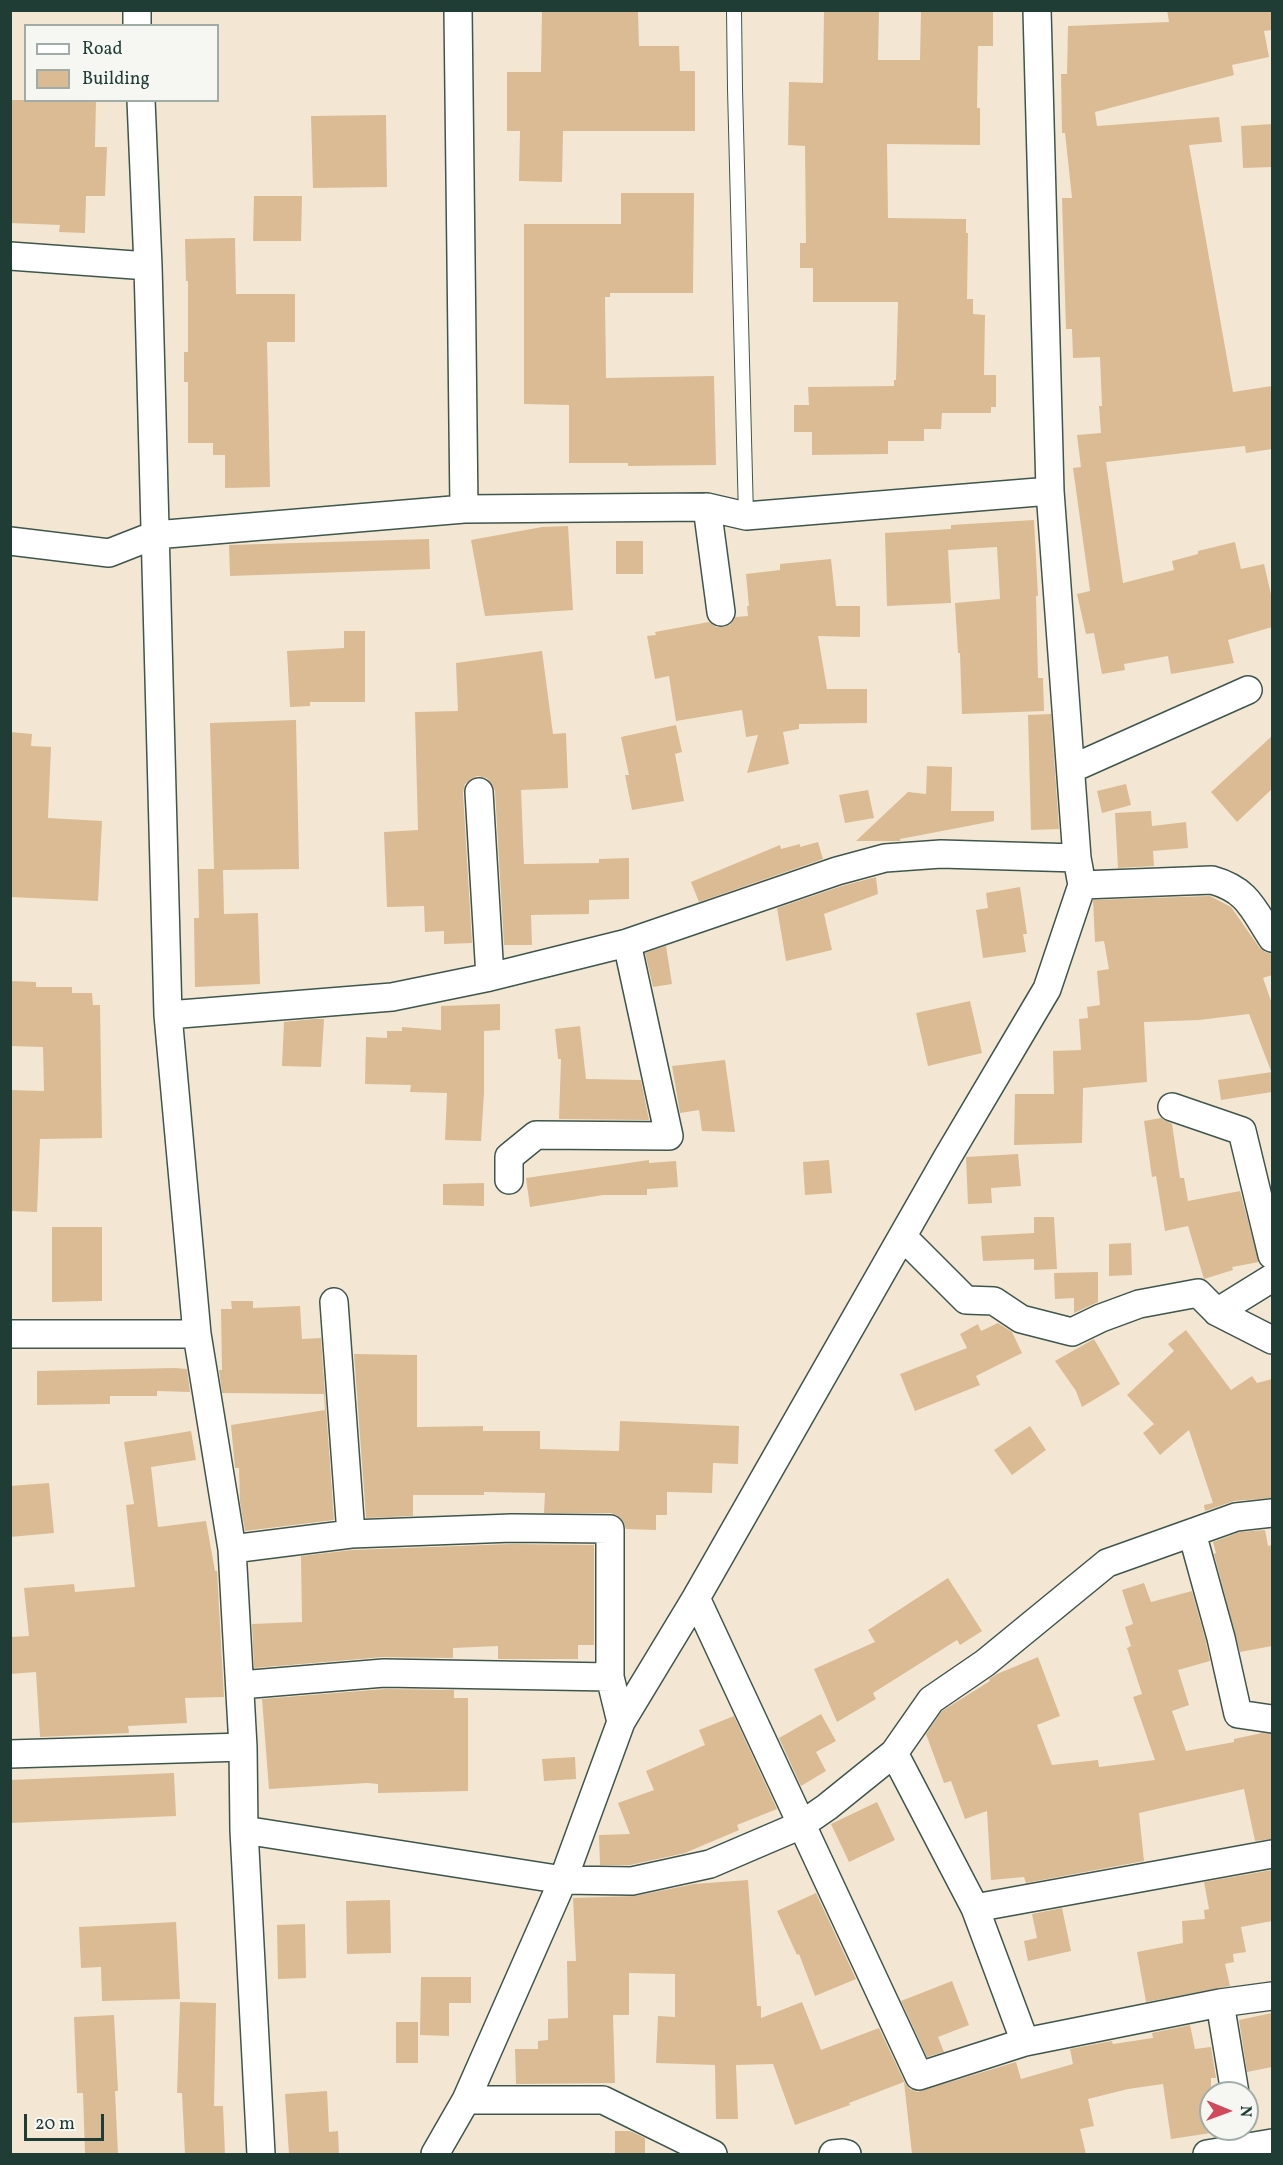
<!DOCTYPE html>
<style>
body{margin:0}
#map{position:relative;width:1283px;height:2165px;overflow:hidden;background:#f3e7d3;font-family:Vollkorn,serif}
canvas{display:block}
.frame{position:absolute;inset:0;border:12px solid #1f3d34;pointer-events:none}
.legend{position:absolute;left:24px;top:24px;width:195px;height:78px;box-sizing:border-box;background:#f6f6f2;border:2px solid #a0aca6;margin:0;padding:8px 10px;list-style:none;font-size:18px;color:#1f3d34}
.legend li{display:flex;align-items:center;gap:12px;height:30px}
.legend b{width:30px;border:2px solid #a0aca6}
.north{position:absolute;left:1199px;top:2081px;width:60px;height:60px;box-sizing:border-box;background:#f6f6f2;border:2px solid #a0aca6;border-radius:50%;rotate:91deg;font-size:16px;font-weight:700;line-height:24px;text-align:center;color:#1f3d34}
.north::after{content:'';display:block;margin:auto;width:21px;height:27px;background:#d1495b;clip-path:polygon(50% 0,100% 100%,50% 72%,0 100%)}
.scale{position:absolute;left:24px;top:2114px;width:80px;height:27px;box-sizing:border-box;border:3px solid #1f3d34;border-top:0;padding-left:8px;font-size:18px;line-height:21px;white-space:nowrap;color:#1f3d34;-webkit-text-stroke:4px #f6f6f2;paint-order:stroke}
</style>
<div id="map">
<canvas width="1283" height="2165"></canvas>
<div class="frame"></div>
<ul class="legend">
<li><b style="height:8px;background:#fff"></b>Road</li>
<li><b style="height:16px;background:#dabb94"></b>Building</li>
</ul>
<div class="north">N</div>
<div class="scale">20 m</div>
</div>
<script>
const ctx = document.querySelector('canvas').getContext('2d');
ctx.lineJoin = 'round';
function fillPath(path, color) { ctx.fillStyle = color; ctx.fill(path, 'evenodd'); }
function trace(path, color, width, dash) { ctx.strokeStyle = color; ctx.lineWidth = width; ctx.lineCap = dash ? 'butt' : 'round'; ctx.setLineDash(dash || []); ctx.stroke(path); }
fillPath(new Path2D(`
 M542,10H638L639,46H679L680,71H695V131H563L562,182L519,181L520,131H507V72H541Z
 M824,10H879L878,60H920L921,10H993V46H978L977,108H980V145L887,144L888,218L966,219V233H968L967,299H973V314L985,315L984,375H996V407H991V413H942L941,429H924V441H888V454L812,455V432H794V405H809L808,387L894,386V380H896L898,302H813V268H800V243H806L805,146L788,145L789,82L823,83Z
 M1167,10H1272V30L1264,31L1269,57L1232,65L1234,75L1095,112L1097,126L1219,117L1222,142L1189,145L1233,392L1272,386V449L1246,453L1245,446L1106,462L1123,583L1174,570L1172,561L1198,554V551L1235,542L1241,569L1264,564L1272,599V627L1228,640L1234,663L1171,674L1168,656L1124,664L1125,670L1102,674L1094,633L1086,634L1077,594L1090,591L1073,468L1081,467L1077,435L1101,433L1099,406H1102L1100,357L1073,358L1072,329H1066L1062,198H1072L1065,133H1062L1061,74H1067L1068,26L1169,22Z
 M10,100H96L95,147H107L105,196H86L85,233L59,232L60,225L10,223Z
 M386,115L387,187L313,188L311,116Z
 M1272,124V167L1243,168L1241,126Z
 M621,193H694L693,293H610V297H605L606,378L714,376L716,465L628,466V463H569V405L524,404V224H621Z
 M254,196H302L301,241H253Z
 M235,238L236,294H295V342H267L270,487L225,488V455H213V443H188V382H184V352H188V281H186L185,239Z
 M1034,520L1038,596H1036L1038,678H1043L1044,711L962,714L960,653H958L955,603L1000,599L997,547L948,550L951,603L887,606L885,533L951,529V525Z
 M568,526L573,610L485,616L471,540L542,527Z
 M429,539L430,569L230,576L229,545Z
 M616,541H643V574H616Z
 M831,559L836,606H860V637L818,636L827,689H867V723L799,724V729L783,732L789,764L747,773L758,735L746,737L742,710L676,721L669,676L655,679L647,636L656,635L655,632L709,622L716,627H724L730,625L736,617L748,616L747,606H749L746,574L780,570V564Z
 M344,631H365V702H310V706L290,707L287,651L344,648Z
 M542,651L553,734L566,733L568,788L521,790L524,864L599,863V859L629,858V899L589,900V914L531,915L532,945H504L495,791L492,784L487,778L477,776L471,779L465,784L463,793L472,943L444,944V931L425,932L424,906L387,907L384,832L418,830L415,712L458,711L456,663Z
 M1051,714L1059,829L1031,830L1028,715Z
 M296,720L299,869L223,870L224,914L258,913L260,984L195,987L194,918H199L198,869H214L210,723Z
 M676,725L682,752L675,754L684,801L632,810L625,775H629L621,737Z
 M10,732L32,734L31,746L51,747L48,818L102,821L98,901L10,897Z
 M1272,736V789L1237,822L1211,792Z
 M927,766L952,767L951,811H994V821L900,839V841H856L908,792L926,794Z
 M1126,784L1131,805L1102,813L1097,791Z
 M868,790L874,818L845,823L839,795Z
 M1151,811L1152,826L1186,822L1188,848L1153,851L1154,866L1118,868L1115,813Z
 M818,842L823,859L699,902L691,882L780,845L781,849L800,844V847Z
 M876,877L878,894L824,914L832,950L786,961L777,908L842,886Z
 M1020,887L1027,934H1023L1026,952L983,958L976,910L988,908L986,893Z
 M1210,896L1231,907L1259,947L1265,952L1272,954V975L1263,978L1272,1004V1071H1271L1249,1014L1199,1020L1144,1022L1147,1082L1083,1088L1082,1143L1014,1145L1015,1094H1054L1053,1051L1081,1050L1079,1019L1088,1018L1087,1007L1100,1005L1097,971L1109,969L1104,941L1095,942L1093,900Z
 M666,946L672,984L653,987L645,953Z
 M10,981L36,982V987H72V993H92L93,1005H100L102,1138L40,1139L37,1212L10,1211V1090L44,1091L43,1047L10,1046Z
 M970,1001L982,1053L928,1066L916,1013Z
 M500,1004V1030L484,1031V1093L481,1141L445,1140L447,1093L410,1092L411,1085L365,1084L366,1037L387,1038V1031H402V1027L441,1030V1006Z
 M314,1019H324L321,1067L282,1066L284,1022Z
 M580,1026L586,1079L641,1080L649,1120L559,1119L561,1059H558L555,1029Z
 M725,1060L735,1132L702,1131L699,1110L680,1113L672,1066Z
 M1272,1072V1092L1221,1100L1218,1080Z
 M1161,1118L1172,1124L1180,1178H1184L1188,1201L1240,1191L1259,1262L1232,1267L1233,1270L1204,1279L1188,1226L1165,1231L1156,1176L1152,1177L1144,1121Z
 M1018,1154L1021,1186L991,1188L992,1203L968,1204L966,1157Z
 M649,1160V1163L676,1161L678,1187L647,1189V1195H603L530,1207L526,1178Z
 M829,1160L832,1193L805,1195L803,1162Z
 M484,1183V1206L443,1205V1184Z
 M1034,1217H1054L1057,1269L1034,1270V1259L983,1261L981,1236L1034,1233Z
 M52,1227H102V1301L52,1302Z
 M1131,1243L1132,1275L1109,1276V1244Z
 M1098,1272V1302L1074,1313V1298L1055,1299L1054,1273Z
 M231,1301H253V1308L300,1306L302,1339L321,1338L334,1520L245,1531L240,1502L239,1468H235L231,1425L325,1410L324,1394L222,1393L219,1370H222L221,1309H232Z
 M998,1323L1012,1332L1022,1353L976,1376L980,1385L915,1411L900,1374L967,1348L960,1334L978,1324L981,1331Z
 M1186,1330L1231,1390L1252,1376L1257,1383L1272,1379V1498L1234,1501L1205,1511L1204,1505L1213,1503L1189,1430L1160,1455L1143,1433L1154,1424L1127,1395L1174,1351L1168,1344Z
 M1094,1339L1120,1384L1082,1407L1076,1391L1055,1361Z
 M354,1354L417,1355V1427L483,1426V1431H540V1449L619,1451L620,1421L739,1426L738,1464L713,1463L712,1493L667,1492V1515H656V1530L626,1529L623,1521L618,1516L611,1513H544L545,1493L484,1492V1495H413V1516L366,1518Z
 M175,1368L187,1369L190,1392L157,1391V1396H110V1404L37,1405V1371Z
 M1030,1426L1046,1450L1012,1475L994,1450Z
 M191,1431L196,1460L151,1467L158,1527L206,1521L215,1571H217L224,1697L185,1698L187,1723L128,1726L129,1733L40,1737L36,1672L10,1674V1637L29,1636L24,1588L74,1584L75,1592L135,1587L126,1505L134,1504L124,1442Z
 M49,1483L54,1533L10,1537V1486Z
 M1265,1530L1268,1546L1272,1545V1646L1240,1652L1214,1554L1216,1553L1213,1542L1240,1532Z
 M512,1544L594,1545V1645H578V1659H498V1646L453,1648V1658L383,1657L254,1668L252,1624L302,1622L301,1556L352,1550Z
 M948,1578L982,1631L960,1645L957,1640L873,1693L876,1699L837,1722L814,1669L875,1642L868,1630Z
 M1144,1583L1151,1602L1192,1591L1206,1642L1210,1661L1178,1670L1189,1705L1172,1711L1186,1751L1234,1742V1739L1262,1733L1272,1734V1839L1255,1841L1244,1789L1139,1813L1144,1861L1026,1883L1024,1877L991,1880L987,1811L965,1819L951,1781L944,1783L926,1734L942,1711L990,1681L989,1679L997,1674L1038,1657L1060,1716L1037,1725L1052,1765L1098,1760L1099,1767L1155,1760L1133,1697L1142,1694L1127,1648L1131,1646L1125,1627L1133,1624L1122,1590Z
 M385,1689L454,1690V1698H468V1791L378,1793V1784L367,1783L269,1789L262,1699Z
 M821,1714L836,1741L816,1752L826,1771L801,1786L779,1738Z
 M734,1716L777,1809L737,1825L739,1830L685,1853L630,1865H600L599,1835L630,1834L618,1803L654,1790L646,1771L705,1745L699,1730Z
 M575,1757L576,1779L544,1781L542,1759Z
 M174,1773L176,1816L10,1823V1780Z
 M877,1802L895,1840L849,1862L831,1824Z
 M1272,1870V1921L1241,1927L1246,1952L1233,1954L1234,1962L1225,1964L1230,1986L1146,2002L1137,1952L1183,1943L1182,1921L1205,1919L1204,1910L1209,1909L1204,1882Z
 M748,1880L757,2006H761V2018L802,2002L821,2050L879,2028L905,2083L910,2089L917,2092L1016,2062L1021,2079L1073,2064L1070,2049L1112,2041L1113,2044L1153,2038L1152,2033L1190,2025L1195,2049L1211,2047L1216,2078H1211V2133L1171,2139L1163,2084L1128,2089L1088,2099L1094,2126L1080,2129L1086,2154H912L904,2082L849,2103L850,2105L795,2125L773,2064L736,2065L738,2119H716L715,2065L656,2063L658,2016L675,2017V1974L629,1973V2015H613L615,2083L516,2084L515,2049H538V2041L548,2040V2019L568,2018L567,1961H576L573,1898L635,1896L694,1884Z
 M816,1893L856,1979L815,1996L799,1954L797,1955L777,1911Z
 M390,1900L391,1953L347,1954L346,1901Z
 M1062,1908L1071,1951L1028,1961L1024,1941L1037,1938L1032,1914Z
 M176,1922L180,1999L102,2001L101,1967L81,1968L79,1927Z
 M305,1924L306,1978L278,1979L277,1925Z
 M421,1977H471V2003H449V2036L420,2035Z
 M952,1981L969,2025L938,2037L944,2052L927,2057L901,2001Z
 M180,2002L216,2003L214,2106H223L225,2154H185L182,2093H177Z
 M1272,2013V2067L1247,2072L1239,2020Z
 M114,2015L118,2091H115L118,2154H85L83,2093H77L74,2017Z
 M396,2022H418V2063H396Z
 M327,2091L329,2132L338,2131L339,2154H289L285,2094Z
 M615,2131H630L645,2138V2154H615Z`), '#dabb94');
const lane = new Path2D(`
 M734,10L735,89L746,516`);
const street = new Path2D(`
 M137,10V26
 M458,10L464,509
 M141,100L148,266L168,1015L197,1334L232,1549L243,1747L244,1830L261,2154
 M10,256L148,266
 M707,507L721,612
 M10,541L109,553L155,535L464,509L707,507L746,516L1050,491
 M1071,769L1248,690
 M479,792L490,977
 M1082,885L1212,880C1248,890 1253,909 1272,938
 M168,1015L392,997L490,977L627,943L837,871L885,858L941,854L1077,858
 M1172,1107L1242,1131L1272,1255
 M509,1180V1157L536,1135L669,1136L627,943
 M903,1237L966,1300L994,1301L1021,1319L1072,1332L1101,1318L1139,1304L1198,1293L1217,1312L1272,1278
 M334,1302L351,1534
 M1217,1312L1272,1340
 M10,1334H197
 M1192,1533L1221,1638L1238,1714L1272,1719
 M232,1549L351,1534L512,1528L610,1529V1677L621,1722
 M696,1598L919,2076L1025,2042L1220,2003L1272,1996
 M240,1685L384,1673L610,1677
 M894,1753L975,1908L1025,2042
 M10,1754L243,1747
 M244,1830L563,1880L632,1881L710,1864L801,1825L827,1807L894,1753L931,1700L985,1663L1107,1563L1236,1517L1272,1513
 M975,1908L1272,1854
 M1220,2003L1235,2093
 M466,2100H603L713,2154
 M435,2154L466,2100L563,1880L621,1722L696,1598L947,1158L1047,989L1082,885L1077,858L1050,491L1037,10
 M833,2154L843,2153L847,2154
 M1207,2154L1272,2143`);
trace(lane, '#3f564c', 16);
trace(street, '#3f564c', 30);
trace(lane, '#fff', 14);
trace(street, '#fff', 27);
</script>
